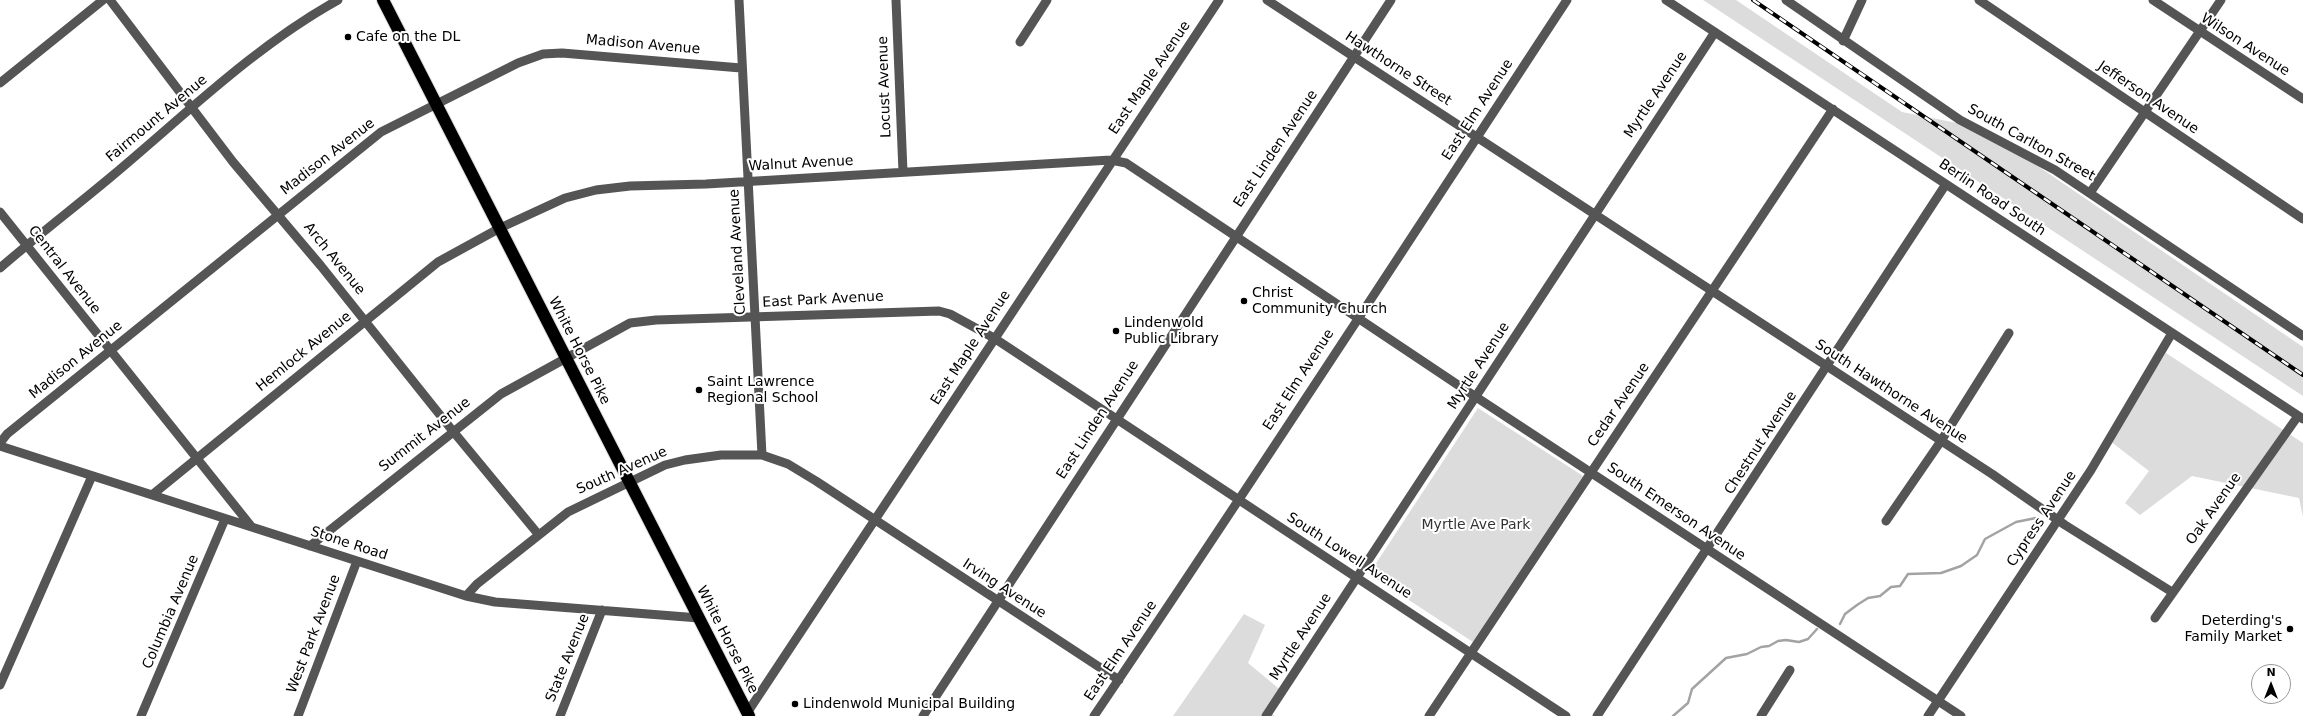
<!DOCTYPE html>
<style>
body{margin:0}
#map{position:relative;width:2303px;height:716px;overflow:hidden;background:#fff;font-family:"DejaVu Sans",sans-serif}
canvas{display:block}
.north{position:absolute;left:2251px;top:664px;width:40px;height:40px;box-sizing:border-box;background:#fff;border:1px solid #999;border-radius:50%;rotate:0deg;font-size:11px;font-weight:700;line-height:16px;text-align:center;color:#000}
.north::after{content:'';display:block;margin:auto;width:14px;height:18px;background:#000;clip-path:polygon(50% 0,100% 100%,50% 72%,0 100%)}
</style>
<div id="map">
<canvas width="2303" height="716"></canvas>
<div class="north">N</div>
</div>
<script>
const ctx = document.querySelector('canvas').getContext('2d');
ctx.lineJoin = 'round';
function fillPath(path, color) { ctx.fillStyle = color; ctx.fill(path, 'evenodd'); }
function trace(path, color, width, dash) { ctx.strokeStyle = color; ctx.lineWidth = width; ctx.lineCap = dash ? 'butt' : 'round'; ctx.setLineDash(dash || []); ctx.stroke(path); }
function write(font, color, halo, rows, align = 'center') {
  ctx.font = font + ' "DejaVu Sans",sans-serif'; ctx.lineWidth = 4; ctx.setLineDash([]); ctx.textBaseline = 'middle'; ctx.strokeStyle = halo; ctx.fillStyle = color; for (const [text, x, y, turn = 0] of rows) {
    ctx.save(); ctx.translate(x, y); ctx.rotate((+turn || 0) * Math.PI / 180); ctx.textAlign = isNaN(turn) ? turn : align; if (halo) ctx.strokeText(text, 0, 0); ctx.fillText(text, 0, 0); ctx.restore();
  }
}
fillPath(new Path2D(`
 M1703,0H1736L1902,112L1982,128L2303,347V396Z
 M2166,353L2303,443V517L2299,498L2192,476L2140,515L2125,503L2149,471L2110,441Z
 M1478,408L1583,476L1473,642L1369,574Z
 M1244,614L1265,625L1248,663L1283,692L1272,714L1275,716H1173Z`), '#dcdcdc');
trace(new Path2D(`
 M1840,624L1845,614L1857,605L1868,598L1880,596L1891,587L1900,586L1908,574L1941,573L1961,566L1977,555L1985,539L2016,522L2036,518
 M1673,716L1688,703L1692,689L1726,658L1747,654L1761,647L1769,646L1778,641L1786,640L1799,642L1808,639L1817,629`), '#a3a3a3', 2.5);
const highway = new Path2D(`
 M383,0L749,716`);
trace(highway, '#dbdbdb', 14);
trace(new Path2D(`
 M110,0L233,162L321,266L452,430L538,534
 M739,0L762,455
 M896,0L903,172
 M1267,0L1992,474L2065,525L2172,592
 M1666,0L2303,419
 M1786,0L1960,120L2055,170L2303,336
 M1979,0L2303,219
 M2153,0L2303,99
 M1843,41L1862,0
 M1020,42L1047,0
 M0,83L103,0
 M2090,193L2221,0
 M0,212L251,526
 M0,268C37,236 75,207 112,176C185,115 255,46 338,0
 M0,443L7,434L381,132L518,63L543,54L562,53L741,68
 M0,446L466,596L495,602L699,618
 M152,495L438,262L500,228L565,198L596,190L630,186L706,184L1111,160L1126,163L1476,397L1961,716
 M1886,521L1941,441L2009,333
 M310,546L501,394L630,323L656,320L939,311L950,314L994,338L1566,716
 M466,596L477,584L568,512L665,465L685,460L721,455H762L788,464L816,481L1119,680
 M2155,618L2298,416
 M0,685L92,476
 M747,713L1219,0
 M141,716L225,519
 M298,716L357,561
 M560,716L602,610
 M923,716L1391,0
 M1094,716C1255,479 1410,239 1567,0
 M1266,716L1715,32
 M1429,716L1833,109
 M1597,716L1946,184
 M1761,716L1790,670
 M1928,716L2091,470L2172,333`), '#555', 9);
trace(highway, '#000', 12);
const rail = new Path2D(`
 M1753,0L2303,375`);
trace(rail, '#000', 4);
trace(rail, '#fff', 2.5, [8]);
for (const [x, y, r, color] of [
 [348,37,4,"#000"],
 [1244,301,4,"#000"],
 [1116,331,4,"#000"],
 [699,390,4,"#000"],
 [2290,629,4,"#000"],
 [795,704,4,"#000"]
]) { const dot = new Path2D(); dot.arc(x, y, r, 0, 2 * Math.PI); ctx.fillStyle = color; ctx.fill(dot); trace(dot, '#fff', 1.5); }
write('14px', '#000', '#fff', [
 ["Cafe on the DL",356,37],
 ["Christ",1252,293],
 ["Community Church",1252,309],
 ["Lindenwold",1124,323],
 ["Public Library",1124,339],
 ["Saint Lawrence",707,382],
 ["Regional School",707,398],
 ["Deterding's",2282,621,"right"],
 ["Family Market",2282,637,"right"],
 ["Lindenwold Municipal Building",803,704]
], 'left');
write('14px', '#000', '#fff', [
 ["Madison Avenue",643,45,5],
 ["Wilson Avenue",2245,45,33],
 ["Hawthorne Street",1398,69,33],
 ["East Maple Avenue",1150,78,-56],
 ["Locust Avenue",885,87,-92],
 ["Myrtle Avenue",1656,95,-56],
 ["Jefferson Avenue",2148,98,34],
 ["East Elm Avenue",1478,110,-57],
 ["Fairmount Avenue",157,119,-40],
 ["South Carlton Street",2031,143,29],
 ["East Linden Avenue",1276,149,-56],
 ["Madison Avenue",328,157,-38],
 ["Walnut Avenue",801,164,-3],
 ["Berlin Road South",1992,198,34],
 ["Cleveland Avenue",738,252,-93],
 ["Arch Avenue",334,259,51],
 ["Central Avenue",64,270,52],
 ["East Park Avenue",823,300,-3],
 ["East Maple Avenue",971,348,-57],
 ["White Horse Pike",579,351,63],
 ["Hemlock Avenue",304,352,-39],
 ["Madison Avenue",76,360,-39],
 ["Myrtle Avenue",1479,366,-57],
 ["East Elm Avenue",1299,380,-57],
 ["South Hawthorne Avenue",1891,392,33],
 ["Cedar Avenue",1619,405,-56],
 ["East Linden Avenue",1098,420,-57],
 ["Summit Avenue",425,435,-38],
 ["Chestnut Avenue",1761,443,-57],
 ["South Avenue",622,471,-24],
 ["Oak Avenue",2214,509,-55],
 ["South Emerson Avenue",1676,512,34],
 ["Cypress Avenue",2042,519,-56],
 ["Stone Road",349,544,18],
 ["South Lowell Avenue",1349,556,33],
 ["Irving Avenue",1004,589,33],
 ["Columbia Avenue",171,612,-67],
 ["West Park Avenue",314,634,-69],
 ["Myrtle Avenue",1301,637,-57],
 ["White Horse Pike",727,640,63],
 ["East Elm Avenue",1121,651,-56],
 ["State Avenue",568,658,-68]
]);
write('14px', '#333', '#fff', [
 ["Myrtle Ave Park",1476,525]
]);
</script>
